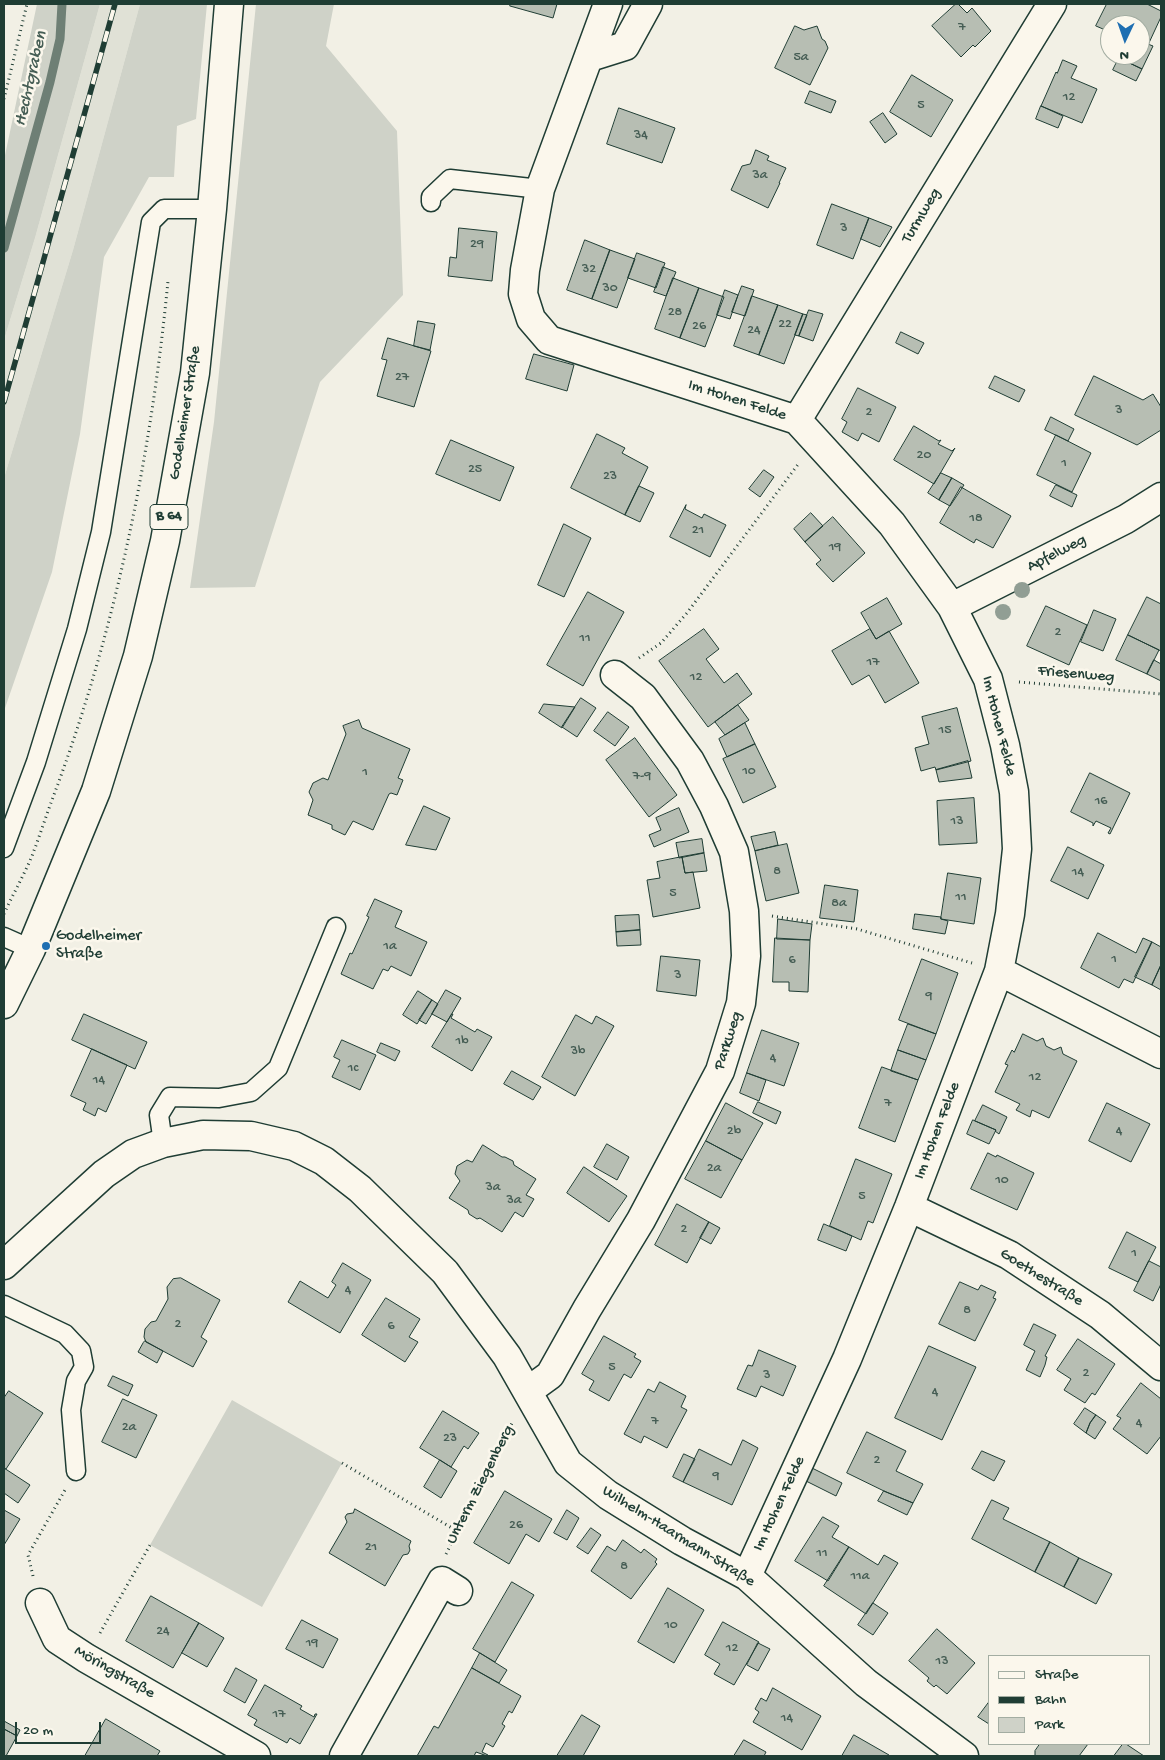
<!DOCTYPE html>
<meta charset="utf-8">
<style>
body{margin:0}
#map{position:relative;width:1165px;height:1760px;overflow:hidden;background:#f2f0e5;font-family:"Gochi Hand",sans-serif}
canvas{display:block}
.frame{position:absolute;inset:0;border:5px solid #1f3d34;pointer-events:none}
.legend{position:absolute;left:988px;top:1655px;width:162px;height:90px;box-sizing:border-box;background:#fbf7ec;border:1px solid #a3ada2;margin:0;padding:6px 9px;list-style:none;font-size:15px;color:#1f3d34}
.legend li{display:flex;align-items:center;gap:10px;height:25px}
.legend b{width:25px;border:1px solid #a3ada2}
.north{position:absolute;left:1100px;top:15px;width:50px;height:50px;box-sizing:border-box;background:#fbf7ec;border:1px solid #a3ada2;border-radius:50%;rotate:183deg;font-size:14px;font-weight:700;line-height:20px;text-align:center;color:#1f3d34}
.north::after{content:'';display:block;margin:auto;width:18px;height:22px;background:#1f6fb2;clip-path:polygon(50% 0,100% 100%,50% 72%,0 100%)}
.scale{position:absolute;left:15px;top:1722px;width:86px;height:22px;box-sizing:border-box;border:2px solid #1f3d34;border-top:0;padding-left:6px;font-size:15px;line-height:18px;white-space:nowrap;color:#1f3d34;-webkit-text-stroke:4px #fbf7ec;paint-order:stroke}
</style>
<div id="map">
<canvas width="1165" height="1760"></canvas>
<div class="frame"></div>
<ul class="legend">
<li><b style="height:6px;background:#fbf7ec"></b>Straße</li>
<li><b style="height:6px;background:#1f3d34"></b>Bahn</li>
<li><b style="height:14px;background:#cfd2c8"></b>Park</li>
</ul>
<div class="north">N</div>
<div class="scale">20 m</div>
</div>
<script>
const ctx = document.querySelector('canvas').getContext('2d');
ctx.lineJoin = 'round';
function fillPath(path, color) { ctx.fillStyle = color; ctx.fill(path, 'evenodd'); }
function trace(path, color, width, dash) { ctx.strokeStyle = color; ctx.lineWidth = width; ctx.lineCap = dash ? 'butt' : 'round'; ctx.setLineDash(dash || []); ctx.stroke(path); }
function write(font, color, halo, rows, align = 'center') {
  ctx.font = font + ' "Gochi Hand",sans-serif'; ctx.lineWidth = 5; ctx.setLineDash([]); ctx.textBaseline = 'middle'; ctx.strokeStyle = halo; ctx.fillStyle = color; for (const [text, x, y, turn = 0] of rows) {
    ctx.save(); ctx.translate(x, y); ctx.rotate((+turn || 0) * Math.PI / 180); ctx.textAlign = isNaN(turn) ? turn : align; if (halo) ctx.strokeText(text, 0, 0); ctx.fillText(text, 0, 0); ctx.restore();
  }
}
fillPath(new Path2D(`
 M100,4H140L73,250L4,478V340L35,238Z`), '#e0e1d6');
fillPath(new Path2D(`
 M37,4H100L35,238L4,340V160Z
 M140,4H207L196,119L177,126L174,177H149L104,257L80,434L52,572L4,711V478L73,250Z
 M256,4H334L326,46L397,131L403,295L320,382L255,587L190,588L214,422Z
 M232,1400L342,1463L262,1607L150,1545Z`), '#cfd2c8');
trace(new Path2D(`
 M4,248L50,82L60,39L62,4`), '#6e7f75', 9);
const building = new Path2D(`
 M511,4H557L553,18L510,6Z
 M956,4H958L967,13L972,8L991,31L975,47L973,45L961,57L932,26Z
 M1107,4H1147L1161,11V17L1148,45L1140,41V25H1110V32L1096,26Z
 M795,26L804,30L817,26L822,39L825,41L828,48L810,85L775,68Z
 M1140,41L1153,46L1142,69L1117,57L1118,55H1140Z
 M1119,58L1142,69L1136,81L1113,70Z
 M1063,60L1077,66L1071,78L1097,89L1082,123L1041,106L1056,72L1057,73Z
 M912,75L953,100L931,137L890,112Z
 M810,91L836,101L831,113L805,103Z
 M1041,106L1063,116L1058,128L1036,119Z
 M619,108L675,128L662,163L607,144Z
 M883,113L897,134L885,143L870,122Z
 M756,150L769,156L767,160L786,168L779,183H780L768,208L731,190L742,166L750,164Z
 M832,204L869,218L853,259L817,245Z
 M869,218L892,227L880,247L861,239Z
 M459,228L497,232L492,281L448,276L450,257L456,258Z
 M585,240L610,250L592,299L567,290Z
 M610,250L635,259L617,308L592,299Z
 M637,253L665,263L656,288L628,278Z
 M663,267L676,272L666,296L654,292Z
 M673,278L699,288L680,338L655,329Z
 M742,286L754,290L745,316L732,312Z
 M699,288L724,297L705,347L680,338Z
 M725,290L738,295L730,319L717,315Z
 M752,296L778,305L759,355L734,346Z
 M778,305L803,314L784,364L759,355Z
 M809,310L823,314L813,341L799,336Z
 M803,314L807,315L799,336L795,335Z
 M418,321L435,324L430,350L414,346Z
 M901,332L924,343L918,354L896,343Z
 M388,338L431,351L414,407L377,396L387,360L382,359Z
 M534,354L574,365L567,391L526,379Z
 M995,376L1025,390L1019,402L989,388Z
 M1094,376L1143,400L1153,394L1161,407V430L1137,445L1075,415Z
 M858,388L896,407L879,442L862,433L858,441L842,432L847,422L842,419Z
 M1051,417L1074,429L1068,441L1045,430Z
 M914,426L939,441L941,440L938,444L952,451L955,448L934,484L894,460Z
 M597,434L625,448L622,453L648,467L625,515L571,488Z
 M1056,435L1091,453L1072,492L1037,475Z
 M451,440L514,467L500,501L436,474Z
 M764,470L774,477L760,497L749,489Z
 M941,473L952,478L939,500L928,493Z
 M952,478L964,485L950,506L939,500Z
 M1056,485L1077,495L1072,507L1050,496Z
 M639,486L654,493L640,522L625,515Z
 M961,487L1011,516L993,548L976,539L974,543L940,523Z
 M686,505L685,509L702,518L704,514L726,525L710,557L670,537Z
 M811,513L823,526L805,542L794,529Z
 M833,517L865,553L833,582L816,564L821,560L805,542Z
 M564,524L591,538L564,597L538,585Z
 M588,592L624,612L583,686L547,665Z
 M1147,597L1161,604V651L1128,635Z
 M887,598L902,624L876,639L861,613Z
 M1046,606L1087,625L1069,665L1027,646Z
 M1094,610L1116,619L1103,651L1081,642Z
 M704,629L719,649L706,659L724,683L737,673L752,694L708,727L659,661Z
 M870,629L876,639L889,631L919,683L885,703L869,675L852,685L832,651Z
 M1128,635L1159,650L1147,674L1116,660Z
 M1154,660L1161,664V681L1147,674Z
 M581,698L596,708L577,737L562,727Z
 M544,704L575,707L562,728L539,713Z
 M738,705L749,720L725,735L715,722Z
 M957,708L971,761L936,770L935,767L921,771L915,748L929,744L922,717Z
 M608,712L629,727L615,746L594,731Z
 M359,720L362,728L410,749L398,778L403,780L397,795L391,793L389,794L373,830L353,821L345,835L332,829V825L308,815L313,800L309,792L313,783L323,778L328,780L346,734L343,726Z
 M745,723L755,744L727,757L719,739Z
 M635,738L677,795L649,817L606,760Z
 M755,744L776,787L743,803L723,759Z
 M968,761L972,778L939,782L936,770Z
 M1090,773L1130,793L1110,834L1108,833L1111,828L1096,821L1093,826V823L1071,812Z
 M974,798L977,843L939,845L937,801Z
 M424,806L450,818L436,850L406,845Z
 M679,808L689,832L654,847L649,835L661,830L656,818Z
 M775,832L778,845L755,851L751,837Z
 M702,839L704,853L679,858L676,843Z
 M787,844L799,893L766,901L755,851Z
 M1068,847L1104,865L1088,899L1051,881Z
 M704,853L707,871L685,873L682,857Z
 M682,857L685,873L693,872L700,908L653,917L647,880L660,878L657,862Z
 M948,873L981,878L974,924L941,919Z
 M825,885L858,890L854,922L820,918Z
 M375,899L402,911L395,927L427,942L411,976L391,966L388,971L383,969L373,989L341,974L350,953L352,954L369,917L367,916Z
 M915,914L941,917V919L948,921L945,934L913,929Z
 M639,915L640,930L616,932L615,916Z
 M778,919L812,924L810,940L777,939Z
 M640,930L641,945L617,946L616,932Z
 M1098,933L1136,953L1143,938L1152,942L1133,983L1124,979L1119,988L1081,968Z
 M775,938L810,940L808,992L789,991V982H773Z
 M1152,942L1161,947V965L1152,985L1135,977Z
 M661,956L700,960L696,996L657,991Z
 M922,959L958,973L936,1034L899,1020Z
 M1161,965V990L1152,985Z
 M446,990L461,998L447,1022L432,1014Z
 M418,991L432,1000L417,1024L403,1015Z
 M432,1000L438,1004L426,1024L419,1020Z
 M84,1014L147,1042L135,1069L72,1040Z
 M452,1014H453L451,1018L475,1032L477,1029L492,1037L472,1071L432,1047Z
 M576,1015L592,1024L596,1016L614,1026L575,1096L542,1077Z
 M908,1024L936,1034L926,1060L898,1050Z
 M762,1030L799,1043L784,1086L747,1073Z
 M1023,1034L1037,1041L1043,1038L1046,1046L1054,1050L1061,1047L1063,1054L1077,1061L1049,1118L1032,1110L1030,1117L1016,1110L1020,1104L995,1092L1008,1065L1005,1064L1012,1050L1014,1052Z
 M342,1040L376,1055L360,1090L332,1077L340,1060L334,1057Z
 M381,1043L400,1051L395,1061L377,1052Z
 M92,1049L127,1065L106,1112L98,1108L95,1116L83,1110L86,1103L71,1096Z
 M898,1050L926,1060L918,1080L891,1071Z
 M882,1067L918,1080L895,1142L859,1128Z
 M512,1071L541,1087L533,1100L504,1084Z
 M747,1073L766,1080L759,1101L740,1093Z
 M758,1102L781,1112L776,1124L753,1113Z
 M726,1103L763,1123L742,1160L706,1141Z
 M1107,1103L1150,1124L1131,1162L1089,1141Z
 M983,1105L1007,1117L999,1134L995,1131L996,1130L975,1121Z
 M973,1120L996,1130L989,1144L967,1134Z
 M706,1141L742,1160L721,1198L685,1179Z
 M607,1144L629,1157L617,1180L594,1167Z
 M483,1145L502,1157H505L513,1161L514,1165L536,1179L526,1195L534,1199L523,1217L515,1212L502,1232L480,1218L477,1219L469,1214L468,1210L449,1198L460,1181L455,1174L457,1166L467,1160L472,1162Z
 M988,1153L996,1157L997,1155L1034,1173L1017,1210L971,1189Z
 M856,1159L892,1174L873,1223L868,1221L861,1240L830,1226Z
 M584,1167L627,1196L609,1222L567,1193Z
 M677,1204L709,1222L687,1263L655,1245Z
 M709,1222L720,1228L711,1244L700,1238Z
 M824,1224L852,1236L846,1251L818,1240Z
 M1127,1232L1156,1247L1138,1282L1109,1268Z
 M1149,1261L1161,1267V1284L1153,1301L1134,1291Z
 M343,1263L371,1280L340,1333L288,1302L300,1281L328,1298L336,1285L332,1282Z
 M181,1278L220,1300L201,1337L207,1341L193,1367L146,1342L144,1337L145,1329L151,1322L156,1321L168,1299L167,1287L173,1279Z
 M960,1282L978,1290L981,1285L996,1292L993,1298L996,1299L975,1341L939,1324Z
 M386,1298L420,1319L409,1337L418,1342L405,1362L362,1335Z
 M1034,1324L1056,1335L1045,1356L1047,1357L1045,1365L1040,1377L1026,1370L1035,1351L1024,1345Z
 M604,1336L636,1354L634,1357L641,1361L631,1378L624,1374L609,1401L589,1390L594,1381L582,1374Z
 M1078,1339L1115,1364L1095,1395L1092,1393L1085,1403L1064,1390L1071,1379L1057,1370Z
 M145,1341L163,1351L157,1363L138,1352L143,1343Z
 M929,1346L976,1367L942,1440L895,1418Z
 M759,1350L796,1366L783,1396L761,1386L756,1397L737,1389L748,1365L752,1366Z
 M113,1376L133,1385L128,1396L108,1386Z
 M660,1382L686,1396L681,1407L687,1410L667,1448L644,1436L641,1443L624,1434L648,1389L654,1392Z
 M1141,1383L1161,1399V1436L1147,1454L1113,1429L1121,1418L1117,1416Z
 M9,1391L43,1413L6,1469L4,1468V1398Z
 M123,1399L157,1415L136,1458L102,1442Z
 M1085,1408L1096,1415L1090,1423L1086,1433L1074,1424Z
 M443,1411L479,1433L468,1449L464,1446L451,1467L420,1448Z
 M1096,1415L1106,1422L1095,1439L1086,1433L1090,1423Z
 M867,1432L906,1451L896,1471L923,1484L913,1503L886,1492L847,1473Z
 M743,1440L758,1448L732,1505L683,1482L699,1449L731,1465Z
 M982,1451L1005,1461L994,1481L972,1469Z
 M684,1454L695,1459L683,1482L673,1477Z
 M440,1460L457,1471L441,1498L424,1487Z
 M4,1468L30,1485L18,1503L4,1493Z
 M812,1468L842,1483L836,1496L806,1481Z
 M505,1491L552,1519L539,1542L526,1534L509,1564L474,1543Z
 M884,1491L913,1503L907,1515L878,1501Z
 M992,1500L1009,1508L1003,1519L1050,1542L1035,1572L972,1539Z
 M355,1509L411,1541L409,1546L410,1550L408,1554L403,1555L385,1586L329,1553L347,1522L345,1517L347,1514L353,1513Z
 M4,1510L20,1519L4,1545Z
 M567,1510L579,1518L567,1540L554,1533Z
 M823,1517L839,1526L832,1537L849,1547L828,1581L795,1561Z
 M591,1528L601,1535L588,1554L577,1547Z
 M623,1540L641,1553L644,1549L657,1559L655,1562L657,1564L631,1599L591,1571L607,1546L615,1551Z
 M1050,1542L1079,1558L1064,1587L1035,1572Z
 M849,1547L878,1565L884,1555L898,1563L866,1614L824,1586Z
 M1079,1558L1112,1574L1096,1604L1064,1587Z
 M512,1582L534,1595L495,1662L473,1649Z
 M668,1588L704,1610L674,1663L638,1642Z
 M151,1596L199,1623L173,1668L126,1641Z
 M873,1603L888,1613L873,1635L858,1625Z
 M302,1620L338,1639L323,1668L286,1649Z
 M723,1622L759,1642L734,1685L714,1674L720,1664L705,1655Z
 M199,1623L224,1638L207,1667L182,1653Z
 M937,1629L975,1663L947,1694L936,1685L934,1687L927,1681L929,1678L909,1661Z
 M758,1643L770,1649L758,1671L747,1665Z
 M480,1653L507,1670L499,1683L472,1668Z
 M236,1668L257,1680L245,1703L224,1691Z
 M472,1668L521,1696L512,1713L509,1711L502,1724L505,1726L493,1747L486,1743L482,1752L488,1755L487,1756L476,1752L474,1756H417L434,1726L438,1728Z
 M265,1685L302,1706L300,1709L314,1717L315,1714H317L300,1744L290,1738L287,1743L254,1725L257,1720L248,1715Z
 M773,1688L821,1716L802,1750L753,1722L759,1712L755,1709L761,1698L766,1701Z
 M989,1702V1724L978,1717Z
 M582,1715L600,1726L583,1756H557Z
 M106,1719L160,1751L157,1756H85Z
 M4,1721L20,1730L17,1736L4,1729Z
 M4,1729L17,1736L6,1756H4Z
 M854,1735L889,1755L888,1756H842Z
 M744,1740L766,1752L764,1756H734Z
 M1040,1744H1088L1079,1756H1035V1751Z
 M1123,1744H1126L1144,1756H1114Z`);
fillPath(building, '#b7beb3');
trace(building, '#1f3d34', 1);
const lane = new Path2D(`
 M431,202V197L450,179L540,189
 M4,848L36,762L77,629L101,532L151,222L164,209H212
 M4,937L31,949
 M163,1143L159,1115L170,1097L219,1098L251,1092L278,1068L336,927
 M4,1305L65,1334L81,1351L84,1367L76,1381L71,1410L76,1471`);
const street = new Path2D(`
 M608,4L540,189L525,270L523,294L531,319L549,340L797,420L892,524L952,607L988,679L1005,745L1014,792L1017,849L1010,914L999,971L909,1207L847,1359L747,1576
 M590,57L625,46L648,4
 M797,420L1052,4
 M952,607L1126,519L1161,497
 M999,971L1161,1054
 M909,1207L1009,1255L1100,1315L1161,1366
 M4,1265L104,1174L133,1154L163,1143L203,1135L251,1136L294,1146L324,1161L360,1189L445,1272L507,1356L568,1463L608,1495L682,1541L747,1576L866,1683L964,1756
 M528,1391L550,1375L587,1309L641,1220L720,1071L741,1003L746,956L744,911L734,852L714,806L690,761L643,697L615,675
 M40,1603L57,1639L86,1658L256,1756
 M344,1756L442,1581L458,1591`);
const primary = new Path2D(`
 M4,1004L31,949L96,791L138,656L165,541L195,373L212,209L229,4`);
trace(lane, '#1f3d34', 21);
trace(street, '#1f3d34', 31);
trace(primary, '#1f3d34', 31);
trace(new Path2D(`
 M4,99L27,4
 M639,658L661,643L687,613L799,463
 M1019,682L1161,694
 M4,914C13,894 24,875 32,856C40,835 47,813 55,792C116,628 151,456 168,281
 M772,916L857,929L972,963
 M342,1463L457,1531
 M446,1554L512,1423
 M33,1576L28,1555L65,1490
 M100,1633L150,1545`), '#1f3d34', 3, [1, 4]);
trace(lane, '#fbf7ec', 18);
trace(street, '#fbf7ec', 28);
trace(primary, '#fbf7ec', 28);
const rail = new Path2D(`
 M4,402L115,4`);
trace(rail, '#1f3d34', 5.5);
trace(rail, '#fbf7ec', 4, [11]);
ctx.fillStyle = '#919e94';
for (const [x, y] of [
 [1022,590],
 [1003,612]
]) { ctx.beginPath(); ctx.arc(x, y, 8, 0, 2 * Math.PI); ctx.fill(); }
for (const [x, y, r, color] of [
 [46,946,5,"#1f6fb2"]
]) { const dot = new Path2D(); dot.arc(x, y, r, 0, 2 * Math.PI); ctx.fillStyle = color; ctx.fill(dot); trace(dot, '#fbf7ec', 2); }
write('14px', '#455d54', null, [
 ["7",962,28],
 ["5a",801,58],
 ["12",1069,98],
 ["5",921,106],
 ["34",641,136],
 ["3a",760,176],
 ["3",844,229],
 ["29",477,245],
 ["32",589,270],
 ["30",610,289],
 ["28",675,313],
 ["22",785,325],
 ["26",699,327],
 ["24",754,331],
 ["27",402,378],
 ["3",1119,411],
 ["2",869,413],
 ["20",924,456],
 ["1",1064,464],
 ["25",475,470],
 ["23",610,477],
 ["18",976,519],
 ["21",698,531],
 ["19",835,548],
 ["2",1058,633],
 ["11",585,639],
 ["17",873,663],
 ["12",696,678],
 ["15",945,731],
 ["10",749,772],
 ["1",365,773],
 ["7-9",642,777],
 ["16",1101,802],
 ["13",957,822],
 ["8",777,872],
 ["14",1078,873],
 ["5",673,894],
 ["11",961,898],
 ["8a",839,904],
 ["1a",390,947],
 ["1",1114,960],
 ["6",792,961],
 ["3",678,976],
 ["9",929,997],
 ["1b",462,1042],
 ["3b",578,1052],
 ["4",773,1059],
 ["1c",353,1069],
 ["12",1035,1078],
 ["14",99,1081],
 ["7",888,1104],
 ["2b",734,1132],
 ["4",1119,1132],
 ["2a",714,1169],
 ["10",1002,1181],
 ["3a",493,1188],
 ["5",862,1197],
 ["3a",514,1201],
 ["2",684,1230],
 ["1",1134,1254],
 ["4",348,1291],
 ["8",967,1311],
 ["2",178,1325],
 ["6",391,1327],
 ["5",612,1368],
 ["2",1086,1374],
 ["3",767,1376],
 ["4",935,1393],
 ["7",655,1422],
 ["4",1139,1424],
 ["2a",129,1428],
 ["23",450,1439],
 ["2",877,1461],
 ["9",716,1477],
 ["26",516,1526],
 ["21",371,1548],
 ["11",822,1554],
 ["8",624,1567],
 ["11a",860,1577],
 ["10",671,1626],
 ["24",163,1632],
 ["19",312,1644],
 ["12",732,1649],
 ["13",942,1662],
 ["17",279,1715],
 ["14",787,1719]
]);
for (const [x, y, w] of [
 [169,517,38]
]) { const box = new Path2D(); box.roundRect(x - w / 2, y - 12.5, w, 25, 4); ctx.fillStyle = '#fbf7ec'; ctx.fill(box); trace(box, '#1f3d34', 1); }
write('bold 15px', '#1f3d34', null, [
 ["B 64",169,517]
]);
write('16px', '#1f3d34', '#fbf7ec', [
 ["Turmweg",922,216,-59],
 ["Im Hohen Felde",737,401,18],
 ["Godelheimer Straße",186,413,-81],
 ["Apfelweg",1057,554,-27],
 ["Friesenweg",1076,675,5],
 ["Im Hohen Felde",998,726,76],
 ["Parkweg",729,1041,-72],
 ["Im Hohen Felde",938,1131,-69],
 ["Goethestraße",1041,1278,32],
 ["Unterm Ziegenberg",481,1485,-63],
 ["Im Hohen Felde",780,1504,-65],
 ["Wilhelm-Haarmann-Straße",678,1537,32],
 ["Möringstraße",114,1673,30]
]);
write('16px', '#1f3d34', '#fbf7ec', [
 ["Godelheimer",56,937],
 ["Straße",56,955]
], 'left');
write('italic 18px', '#465e55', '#fbf7ec', [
 ["Hechtgraben",32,79,-77]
]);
</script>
